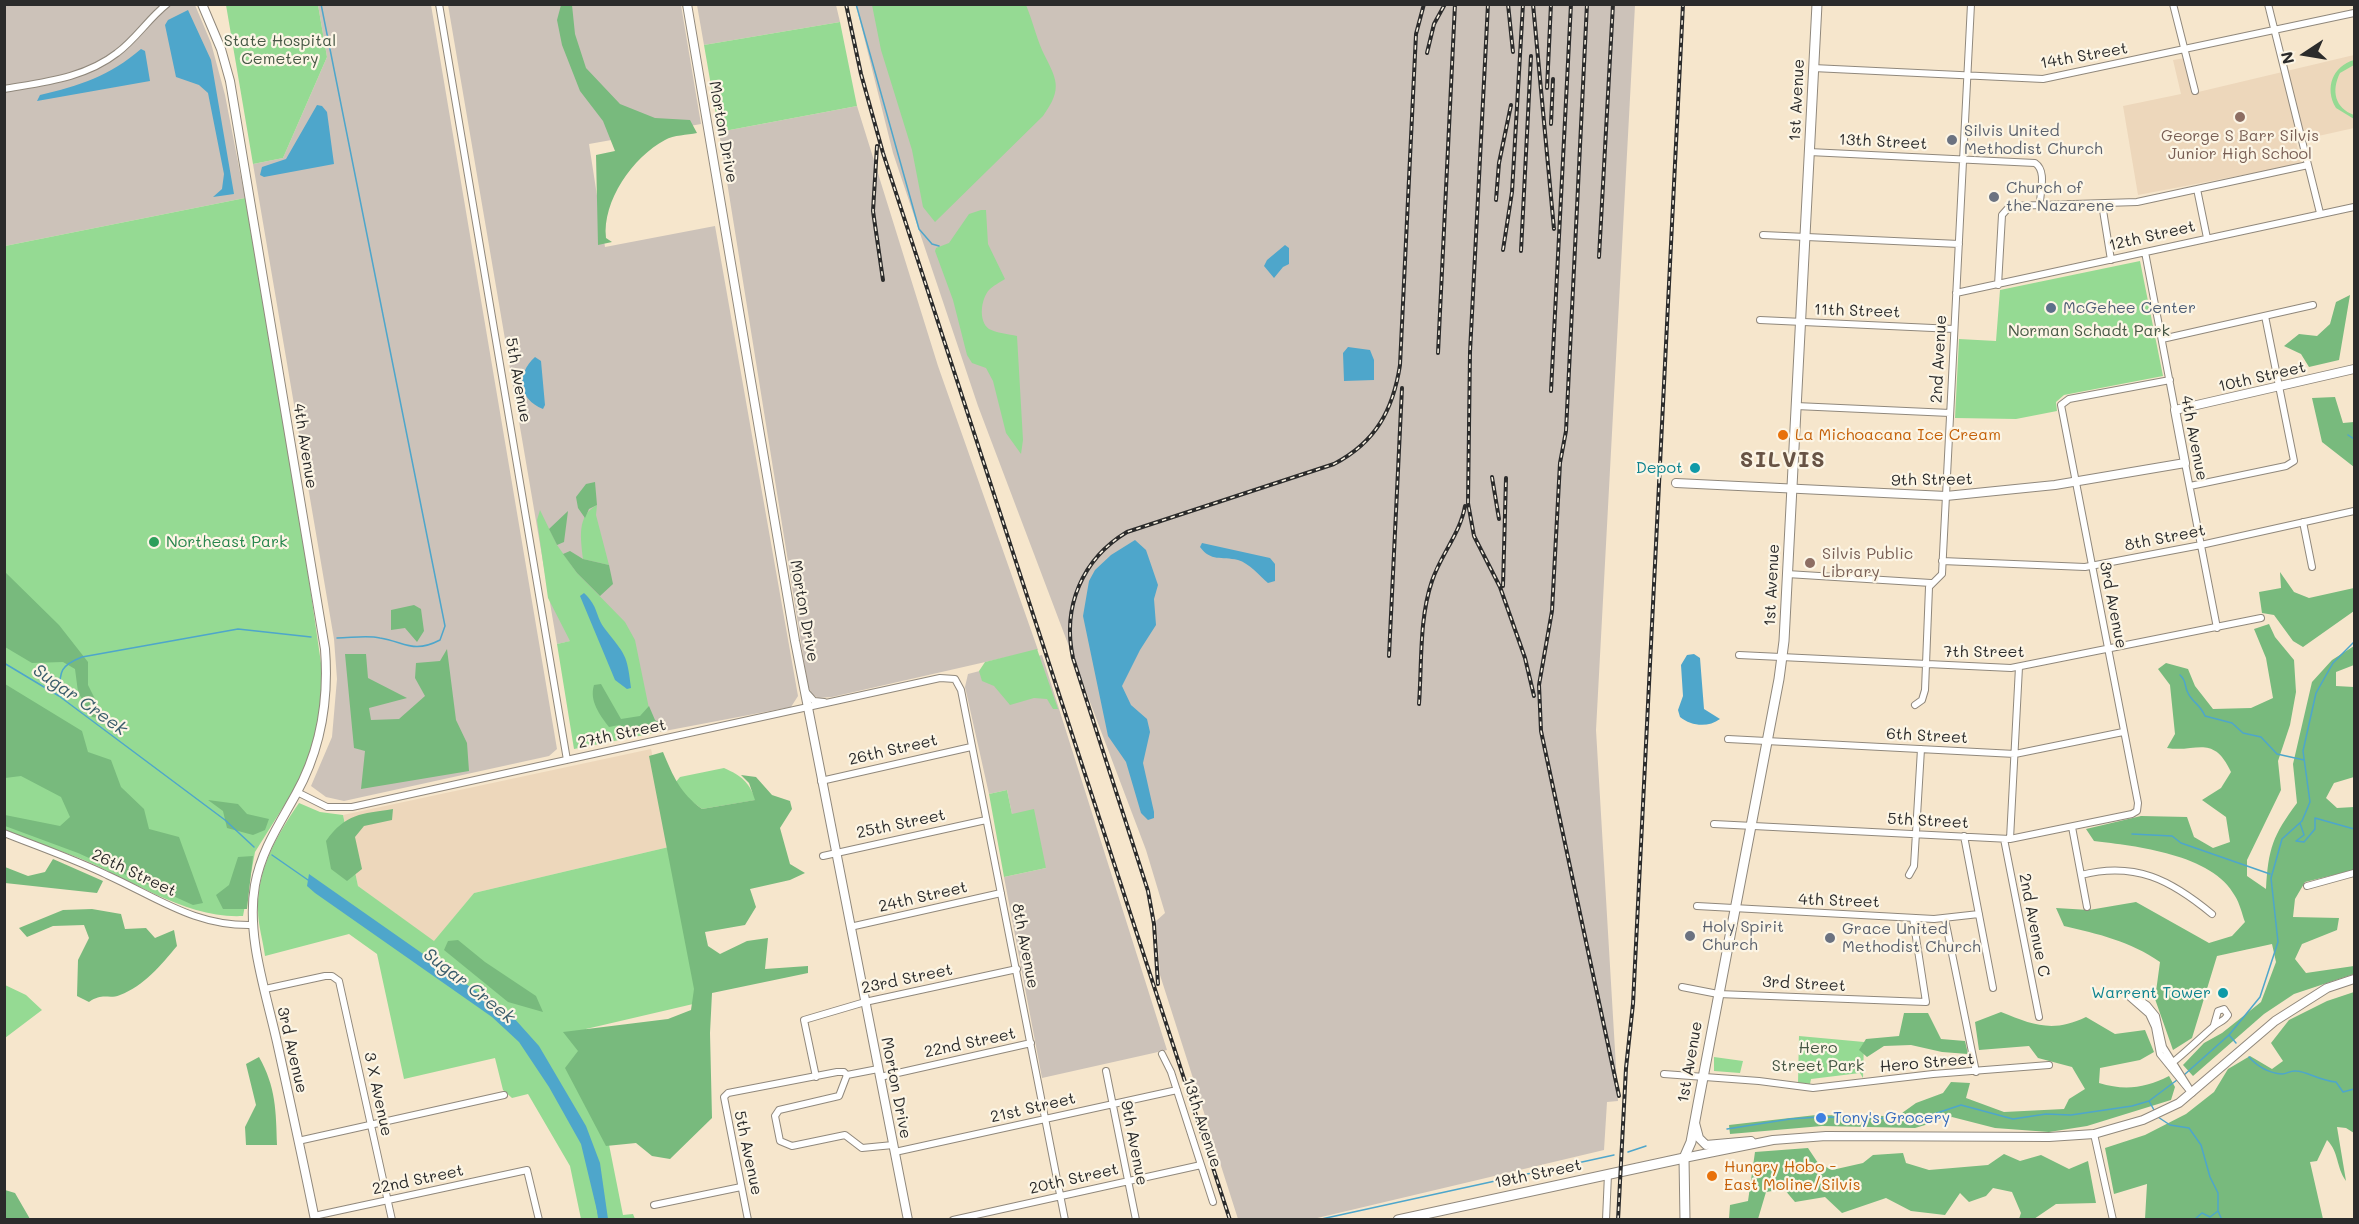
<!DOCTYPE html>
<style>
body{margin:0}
#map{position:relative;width:2359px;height:1224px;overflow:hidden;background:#f6e6cc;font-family:Mali,sans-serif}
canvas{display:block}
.frame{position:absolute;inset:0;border:6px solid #2b2b2b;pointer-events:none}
.north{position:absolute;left:2275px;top:24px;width:60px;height:60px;-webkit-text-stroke:4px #fcf5e5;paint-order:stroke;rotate:258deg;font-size:16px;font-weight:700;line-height:24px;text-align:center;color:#2b2b2b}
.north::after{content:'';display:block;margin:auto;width:21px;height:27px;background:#2b2b2b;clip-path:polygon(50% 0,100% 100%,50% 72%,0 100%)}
</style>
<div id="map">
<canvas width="2359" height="1224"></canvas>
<div class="frame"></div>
<div class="north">N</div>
</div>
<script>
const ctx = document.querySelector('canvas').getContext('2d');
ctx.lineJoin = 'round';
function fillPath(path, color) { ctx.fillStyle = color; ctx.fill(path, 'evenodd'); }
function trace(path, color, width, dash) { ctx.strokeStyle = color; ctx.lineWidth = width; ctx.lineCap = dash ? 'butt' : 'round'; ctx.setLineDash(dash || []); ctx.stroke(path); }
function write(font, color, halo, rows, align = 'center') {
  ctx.font = font + ' Mali,sans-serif'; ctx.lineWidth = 4.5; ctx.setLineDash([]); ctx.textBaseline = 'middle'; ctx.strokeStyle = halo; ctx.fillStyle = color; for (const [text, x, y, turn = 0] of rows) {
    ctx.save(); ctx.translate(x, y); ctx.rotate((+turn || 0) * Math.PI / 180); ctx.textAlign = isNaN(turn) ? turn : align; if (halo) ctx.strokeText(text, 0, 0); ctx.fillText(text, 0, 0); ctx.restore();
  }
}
fillPath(new Path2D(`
 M2354,55V128L2296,141L2301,164L2138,195L2123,106L2181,94L2173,60L2185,58L2194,93Z
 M651,749L673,846L474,893L434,942L358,886L343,815Z`), '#edd7bb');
fillPath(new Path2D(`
 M5,5H195L211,43L225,95L245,198L5,246Z
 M318,5H431L557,749L549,756L344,801L326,797L311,786L332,737L337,679L334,639L253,164L283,158L327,57Z
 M448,5H681L701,124L589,144L605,247L715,226L798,696L791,707L654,733L627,629L557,644Z
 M697,5H836L840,22L704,45Z
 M856,5H1635L1596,730L1618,1101L1607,1102L1604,1150L1313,1219H1238L1160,975L1156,921L1165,913L1146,850L978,406L893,153Z
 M857,106L938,366L1038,650L832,697L818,698L812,694L808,686L719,132Z
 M1042,655L1167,1050L1042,1078L1004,877L1046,868L1012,814L1007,790L989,794L965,687L968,674Z`), '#ccc2b9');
fillPath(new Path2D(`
 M226,5H318L327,57L283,158L253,164Z
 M872,5H1026C1032,19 1036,36 1042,50C1056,79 1064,87 1043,116L935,222L923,207L912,150L881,50Z
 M840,22L857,106L719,132L704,45Z
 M2354,60V65L2340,73C2331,91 2335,108 2354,115V119L2336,108C2324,88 2333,66 2354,60Z
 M245,198L299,511L323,677L319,725L308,759L297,785L255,852L243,916C186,919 131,879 79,858C54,848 29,841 5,831V246Z
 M981,210H986L988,244L1005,279C1000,282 993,286 989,290C981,299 978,321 989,329C996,333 1009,334 1017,336L1023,440L1021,454L1006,433L993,381L986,368L972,363L967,355L953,300L935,251L936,248L949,243L969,214Z
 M2140,261L2163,376L2064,395L2056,402L2057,411L2016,419L1955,418L1959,339L1996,341L2000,290Z
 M597,505L596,515L609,565L583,559C581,539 576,516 597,505Z
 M540,510L557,545L577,573L625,622L635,640L654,733L574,749L557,644L570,641L548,598L537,520Z
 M1037,649L1058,709H1053L1047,699L1034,698L1010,705L994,686L982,681L979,671L985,662Z
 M724,768C742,776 748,781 756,800L702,809L687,798L675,783L680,777Z
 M1007,790L1012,814L1034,809L1046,868L1004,877L989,794Z
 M299,803L320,812L343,815L358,886L434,941L474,893L673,846L706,1001L586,1029L623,1215L633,1214L635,1219H581L570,1166L528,1094L512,1098L503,1090L495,1058L404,1079L377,954L349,934L265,956C263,941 258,925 258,910C257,869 277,835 299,803Z
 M5,985L26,995L42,1010L5,1038Z
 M1799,1036L1864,1042L1863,1078L1860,1073L1811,1079L1810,1084L1798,1083Z
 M1714,1057L1743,1061L1740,1073L1714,1071Z`), '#95da93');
fillPath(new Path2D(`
 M561,5H572L575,34L586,68L620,104L655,118L690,120L697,133C687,135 674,135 665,140C633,157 602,201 606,238L612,242L598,245L596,155L615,151L603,121L580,91L562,45L557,20Z
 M2350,295L2339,360L2309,367L2301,354L2284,346L2299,334L2317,336L2330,324L2336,302Z
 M2335,397L2343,423L2354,422V467L2322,442L2312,398Z
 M595,482L597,505L589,509L585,518L578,508L576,497L586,484Z
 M568,511L564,542L557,545L549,529Z
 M570,551L583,559L609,565L613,584L600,596L577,573L563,554Z
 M4,571L59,625L88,662V685L105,719L92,717L78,692L75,669L63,662L32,663L5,647Z
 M2280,572L2294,592L2309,598L2354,588V611L2303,647L2293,641L2274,615L2262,613L2259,592L2281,588Z
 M414,605L421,609L424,631L417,642L405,628L391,630V610Z
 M2269,624L2275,637L2294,660L2296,692L2290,725L2278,761L2281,790L2247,860V876L2266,889C2268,849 2273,835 2297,803L2293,764L2312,682L2332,660L2354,646V665L2336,672V686L2354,687V777L2334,783L2326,798L2337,808L2354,807V870L2305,882L2295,899L2293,917L2339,918L2337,930L2302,944L2295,959L2306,973L2354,966V974L2294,994L2264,1014L2193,1076L2183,1065L2204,1043L2222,1033L2261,1002L2276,962L2272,944L2217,956L2192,1038L2173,1050L2155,999L2160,962C2130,941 2098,934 2064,926L2056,908L2089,910L2136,902L2209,943L2232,936L2245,922C2242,914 2240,904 2235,896C2213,854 2135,846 2094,841L2086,829L2141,816L2187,817L2194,837L2213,848L2230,842L2226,817L2202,800L2221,788L2231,772C2213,733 2196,753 2167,748L2175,734L2170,685L2158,669L2166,663L2188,669L2195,686L2213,709L2251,708L2273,698L2266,658L2254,629Z
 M447,649L456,720L467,743L469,771L361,789L365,751L354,748L345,654H366L368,678L407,698L369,708L371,720L399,719L425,696L415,678L416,663L440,661Z
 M5,684L82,731L88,752L111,760L121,787L144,809L149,829L179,837L203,903L193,905L78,853L5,826V815L60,826L70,817L61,797L21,776L5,778Z
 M601,684L621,719L640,716L649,706L655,720L663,725L634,731L619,725L609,727C600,715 589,701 594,685Z
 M663,752C673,776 680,793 702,809L755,800L749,783L741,775L756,777L772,795L790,801L792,809L780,828L790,864L805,873L790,880L750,889L756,907L745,925L705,932L708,946L720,954L747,941L768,938L765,969L808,966V973L712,993L710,1033L712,1118L670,1159L652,1156L636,1143L606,1146L565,1068L578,1051L563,1032L668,1019L691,1010L694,989L649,756Z
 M208,800L238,804L247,814L269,819L265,830L253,835L227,828L223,811Z
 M393,809L392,820L364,826L355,837L362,869L347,881L331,869L326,841C346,813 361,814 393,809Z
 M253,856L247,909H223L216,895L229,885L238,857Z
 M53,859L103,881L97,893L5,883V867L28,876L45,872Z
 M92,909L121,914L125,929L146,928L155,938L174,930L177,946C161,965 144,986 120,995C108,1000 104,992 89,1002L77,996L78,960L89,938L84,925L53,926L27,937L19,928L63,910Z
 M458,940L485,962L536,996L543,1012L508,1002L444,950L448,941Z
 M2354,992V1133L2346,1128L2337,1127L2346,1181C2336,1167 2339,1152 2327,1140L2317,1161L2310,1162L2323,1219H2145L2147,1184L2114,1194L2105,1148L2145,1135L2186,1114L2214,1092L2228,1069L2250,1056L2272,1069L2283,1061L2271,1043L2289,1020L2327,1001Z
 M2001,1012C2033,1025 2053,1033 2086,1017L2115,1034L2145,1030L2154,1052L2140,1060L2100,1068L2099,1083C2125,1091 2145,1088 2169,1076L2175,1087L2171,1100L2087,1126L2049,1132L1995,1128L1952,1117L1915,1128L1822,1126L1730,1134L1729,1125L1816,1115L1886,1116L1902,1113L1916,1103L1943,1093L1951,1082L1970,1083L1966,1098L2004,1112L2064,1109L2069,1099L2085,1089L2072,1067L2038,1058L2029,1046L1979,1050L1975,1022Z
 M1904,1013H1928L1941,1039L1965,1041L1968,1054L1942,1052L1911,1045L1884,1046L1867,1057L1859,1050L1866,1039L1899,1036Z
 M259,1057C276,1087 276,1111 277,1145H246L245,1127L256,1105L246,1064Z
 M1808,1148L1818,1163L1832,1170L1863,1163L1873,1155L1903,1153L1906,1163L1929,1170L1988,1165L2004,1154L2020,1161L2041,1155L2069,1169L2088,1161L2096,1203L2056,1204L2034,1219H2019L2021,1213L2012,1192L1993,1188L1986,1196L1969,1202L1960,1193L1945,1215L1911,1211L1886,1198L1842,1213L1825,1197L1795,1202L1784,1189L1766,1192L1758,1219H1729L1730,1205L1748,1201L1755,1152Z
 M5,1190L15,1193L30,1219H5Z`), '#78ba7d');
fillPath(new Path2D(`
 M188,10L211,60L234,194L213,197L222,189L224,174L208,93L199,85L176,77L165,25L168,20Z
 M141,49L145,51L150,81L37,101L40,95C79,86 110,76 141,49Z
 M317,105L322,106L327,112L334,164L264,177L260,175L262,167L286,159Z
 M1285,245L1289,248V264L1283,267L1274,278L1264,266L1267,260Z
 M1348,347L1370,350L1374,360V380L1344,381L1343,353Z
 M535,357L541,361L545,405L543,409C518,399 516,374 535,357Z
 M1135,540L1146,550L1158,585L1154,599L1156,625L1140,650L1122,686L1131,705L1147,719L1150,732L1143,763L1154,812V818L1148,820L1141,813L1126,762L1108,736L1083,616L1089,581L1095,570L1111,555Z
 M1202,543L1270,558L1275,564V581L1268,583C1260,576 1249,563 1238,560C1221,556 1211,562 1200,547Z
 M584,593C599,607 595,616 605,629C625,655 627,653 631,688L627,689L615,680L580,596Z
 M1694,654L1700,658L1704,709L1720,719C1708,728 1691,726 1680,717L1678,710L1683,696L1681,665L1687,655Z
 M309,874L513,1017L539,1046L586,1126L600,1163L608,1219H599L581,1144L549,1087L519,1042L492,1017L315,893L307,886Z`), '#4ea6cb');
trace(new Path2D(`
 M321,4L445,626L440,640C413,654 405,642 380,638C367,635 351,638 337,638
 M856,4L919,229L932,244L939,246
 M2348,435L2354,439
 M4,663L59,696L225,820L254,847
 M2180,675C2187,681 2184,686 2188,693C2192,702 2200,704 2205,716L2232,723L2243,733L2261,737L2277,754L2304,760
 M59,695C60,672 59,666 82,657L238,629L311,637
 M2300,823L2304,835L2296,841L2304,842L2315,829V818L2354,829
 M2132,834L2172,836L2181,843L2270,874
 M272,855L308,880
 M2229,1035L2236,1043
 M2249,1057C2257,1066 2269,1073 2282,1074C2287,1074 2291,1070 2296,1071C2306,1071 2320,1081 2336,1082L2343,1092L2354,1089
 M2184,1075L2229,1035L2260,997L2278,942L2271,878L2282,839L2302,821L2310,802L2303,751L2316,693L2333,663L2354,642
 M2149,1101L2154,1110
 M2158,1117L2170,1125L2189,1128L2201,1145L2210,1177L2218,1193V1211L2222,1220
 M1727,1129L1790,1119L1819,1117L1919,1119L1961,1105L2013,1119L2046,1114L2071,1115L2132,1106L2149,1101L2177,1080
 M1628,1152L1646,1146
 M596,1198L599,1220
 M1317,1220L1614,1155
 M2194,1220L2202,1213L2210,1217L2218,1211`), '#4ea6cb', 1.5);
const minor = new Path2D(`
 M439,4L567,760
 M2173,4L2195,91
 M2268,4L2320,213
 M1813,68L2043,79L2354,13
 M4,89C44,82 85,78 117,53C136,39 148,19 167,4
 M1809,152L2035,163C2047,171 2040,191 2040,204
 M2197,189L2207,238
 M2102,204L2111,260
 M1763,235L1959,244
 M2145,252L2175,410
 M1998,285L2002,215L2010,206L2137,202L2308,165
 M1956,293L2354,207
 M1760,320L1954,329
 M2162,339L2313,305
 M1796,406L1950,413
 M2185,463L2217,628
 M2190,486L2286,466L2294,461L2265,316
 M2303,522L2312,567
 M1942,561L2085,567L2201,545L2354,511
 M1787,574L1931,583
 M1739,655L2011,668L2261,618
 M805,691L814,701L824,702
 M1915,705L1922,700L1925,690L1929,587L1942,574L1971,4
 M1728,739L2015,754L2123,732
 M821,781L971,747
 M297,792L327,807H352L940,678L955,679L961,690L1065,1220
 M1714,824L2010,839L2132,814L2137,811L2138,803L2061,405L2069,399L2170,380
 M2072,827L2087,907
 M4,833C39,847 74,859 107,875C158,898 196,927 254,925
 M1964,836L1993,988
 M2004,839L2039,1017
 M2010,839L2019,667
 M823,856L986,820
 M1909,875L1914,866L1921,749
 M2081,875C2135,861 2171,880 2212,914
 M2307,886L2354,873
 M1697,906L1934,919L1979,914
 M1945,919L1976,1072
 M850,927L1001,893
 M1682,987L1718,994L1926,1002L1913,918
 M265,989L325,976H332L339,981L392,1220
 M2125,993L2128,992L2147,1005L2156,1016L2163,1047L2192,1093
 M2125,993L2149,1014L2155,1027L2160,1054L2190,1091
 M1162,1054L1171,1072L1213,1202
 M2172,1063C2186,1052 2199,1039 2213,1027C2218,1022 2224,1022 2228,1015L2224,1009L2218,1011L2214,1025
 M1106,1071L1136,1220
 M1664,1074L1759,1081L1813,1088L1933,1074L2049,1065
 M847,1075L839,1096L779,1110L775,1116L780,1141L792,1146L845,1135L862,1148L893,1145
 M816,1077L804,1020L865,1002L1017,969
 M880,1077L1031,1043
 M2094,1134L2113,1220
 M298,1141L504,1095
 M895,1152L1177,1090
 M654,1205L741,1187
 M314,1216L527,1170L539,1220
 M748,1220L724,1097L728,1093L837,1072H844L847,1075L878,1069
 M953,1220L1201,1165
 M1606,1220L1608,1174`);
const tertiary = new Path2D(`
 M202,4L221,49L230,81L325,649C329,701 321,749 296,794C280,823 261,851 255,885C246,936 266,992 277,1042C290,1101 303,1160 315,1220
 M687,4L795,641L908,1220
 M1676,483L1946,496L2055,485L2185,463L2175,410L2354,369`);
const secondary = new Path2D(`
 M1695,1123L1699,1138L1706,1145L1751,1141
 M1684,1158L1773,1140L1826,1136L2049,1137L2094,1134L2143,1120L2179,1103L2275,1021L2327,988L2354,979`);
const primary = new Path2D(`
 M1398,1220L1684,1158
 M1685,1220L1684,1158L1691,1142L1698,1104L1779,679L1784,641L1817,4`);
trace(minor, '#90887c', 8);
trace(tertiary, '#90887c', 10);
trace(secondary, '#90887c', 10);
trace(primary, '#90887c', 11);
trace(minor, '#fff', 6);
trace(tertiary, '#fff', 8);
trace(secondary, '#fff', 8);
trace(primary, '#fff', 9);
const rail = new Path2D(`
 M846,4L861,74L883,153L1230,1220
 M1488,4L1470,352L1468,503L1474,536L1500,587L1525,658L1534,696
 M1508,4L1513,52
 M1533,4L1554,229
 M1587,4L1566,431L1560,463L1552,611L1539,685L1541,731L1619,1096
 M1427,53L1434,24L1445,4
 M1547,88L1551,4
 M1551,124L1553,79
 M877,146L873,211L883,280
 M1496,200L1499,163L1511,105
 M1503,250L1512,192L1523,4
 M1521,251L1531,56
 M1599,257L1613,4
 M1438,353L1455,4
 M1551,391L1571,4
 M1492,477L1499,519
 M1503,586L1506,478
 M1389,656L1402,388
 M1419,704C1422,664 1419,619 1432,581C1441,554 1460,534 1465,506
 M1158,984L1154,924L1148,891L1073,658C1062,607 1082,559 1127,532L1334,464C1376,442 1393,410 1400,365L1416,34L1424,4
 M1618,1220L1626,1068L1633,1004L1683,4`);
trace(rail, '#2b2b2b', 4);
trace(rail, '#fcf5e5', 1.5, [4.5]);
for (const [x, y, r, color] of [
 [2240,117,6,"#8d6e63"],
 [1952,140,6,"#6b7280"],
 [1994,197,6,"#6b7280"],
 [2051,308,6,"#5c6f8a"],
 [1783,435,6,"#e8710a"],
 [1695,468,6,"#0f9aa8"],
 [154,542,6,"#2e9e5b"],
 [1810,563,6,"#8d6e63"],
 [1690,936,6,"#6b7280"],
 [1830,938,6,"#6b7280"],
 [2223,993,6,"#0f9aa8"],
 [1821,1118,6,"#3f7fe0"],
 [1712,1176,6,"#e8710a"]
]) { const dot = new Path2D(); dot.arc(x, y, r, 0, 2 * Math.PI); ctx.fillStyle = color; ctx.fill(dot); trace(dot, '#fcf5e5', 2); }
write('16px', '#465745', '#fcf5e5', [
 ["State Hospital",280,41],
 ["Cemetery",280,59],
 ["Norman Schadt Park",2089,331],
 ["Hero",1818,1048],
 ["Street Park",1818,1066]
]);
write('16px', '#2b2b2b', '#fcf5e5', [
 ["14th Street",2084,56,-10],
 ["1st Avenue",1797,100,-87],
 ["Morton Drive",723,132,80],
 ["13th Street",1883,142,3],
 ["12th Street",2152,236,-13],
 ["11th Street",1857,311,2],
 ["2nd Avenue",1939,359,-87],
 ["10th Street",2262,377,-13],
 ["5th Avenue",518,380,80],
 ["4th Avenue",2194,438,79],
 ["4th Avenue",305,446,81],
 ["9th Street",1932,480,-1],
 ["8th Street",2165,538,-11],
 ["1st Avenue",1772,585,-87],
 ["3rd Avenue",2113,605,79],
 ["Morton Drive",804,611,80],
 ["7th Street",1984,652],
 ["27th Street",622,734,-12],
 ["6th Street",1927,736,3],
 ["26th Street",893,750,-13],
 ["5th Street",1928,821,3],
 ["25th Street",901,824,-12],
 ["26th Street",134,873,25],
 ["24th Street",923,897,-13],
 ["4th Street",1839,901,2],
 ["2nd Avenue C",2034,925,79],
 ["8th Avenue",1025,946,79],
 ["23rd Street",907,979,-12],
 ["3rd Street",1804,984,3],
 ["22nd Street",970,1043,-12],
 ["3rd Avenue",292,1050,77],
 ["1st Avenue",1690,1062,-80],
 ["Hero Street",1927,1063,-5],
 ["Morton Drive",896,1088,79],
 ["3 X Avenue",378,1094,78],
 ["21st Street",1033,1108,-13],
 ["13th Avenue",1202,1123,72],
 ["9th Avenue",1134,1143,79],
 ["5th Avenue",748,1153,78],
 ["19th Street",1538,1174,-12],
 ["20th Street",1074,1179,-13],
 ["22nd Street",418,1180,-12]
]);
write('16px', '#5b616d', '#fcf5e5', [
 ["Silvis United",1964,131],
 ["Methodist Church",1964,149],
 ["Church of",2006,188],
 ["the Nazarene",2006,206],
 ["Holy Spirit",1702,927],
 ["Church",1702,945],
 ["Grace United",1842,929],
 ["Methodist Church",1842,947]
], 'left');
write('16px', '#785e54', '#fcf5e5', [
 ["George S Barr Silvis",2240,136],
 ["Junior High School",2240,154],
 ["Silvis Public",1822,554,"left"],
 ["Library",1822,572,"left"]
]);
write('16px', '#4e5e75', '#fcf5e5', [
 ["McGehee Center",2063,308]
], 'left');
write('16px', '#c56008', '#fcf5e5', [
 ["La Michoacana Ice Cream",1795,435],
 ["Hungry Hobo -",1724,1167],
 ["East Moline/Silvis",1724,1185]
], 'left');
write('16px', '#0d838f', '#fcf5e5', [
 ["Depot",1683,468],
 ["Warrent Tower",2211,993]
], 'right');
write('16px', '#27864d', '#fcf5e5', [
 ["Northeast Park",166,542]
], 'left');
write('16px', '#366cbe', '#fcf5e5', [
 ["Tony's Grocery",1833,1118]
], 'left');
write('italic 18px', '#395c6b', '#fcf5e5', [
 ["Sugar Creek",80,700,35],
 ["Sugar Creek",469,986,38]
]);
ctx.letterSpacing = '1.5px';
write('bold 22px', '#675345', '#fcf5e5', [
 ["SILVIS",1783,460]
]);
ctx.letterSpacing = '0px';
</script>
